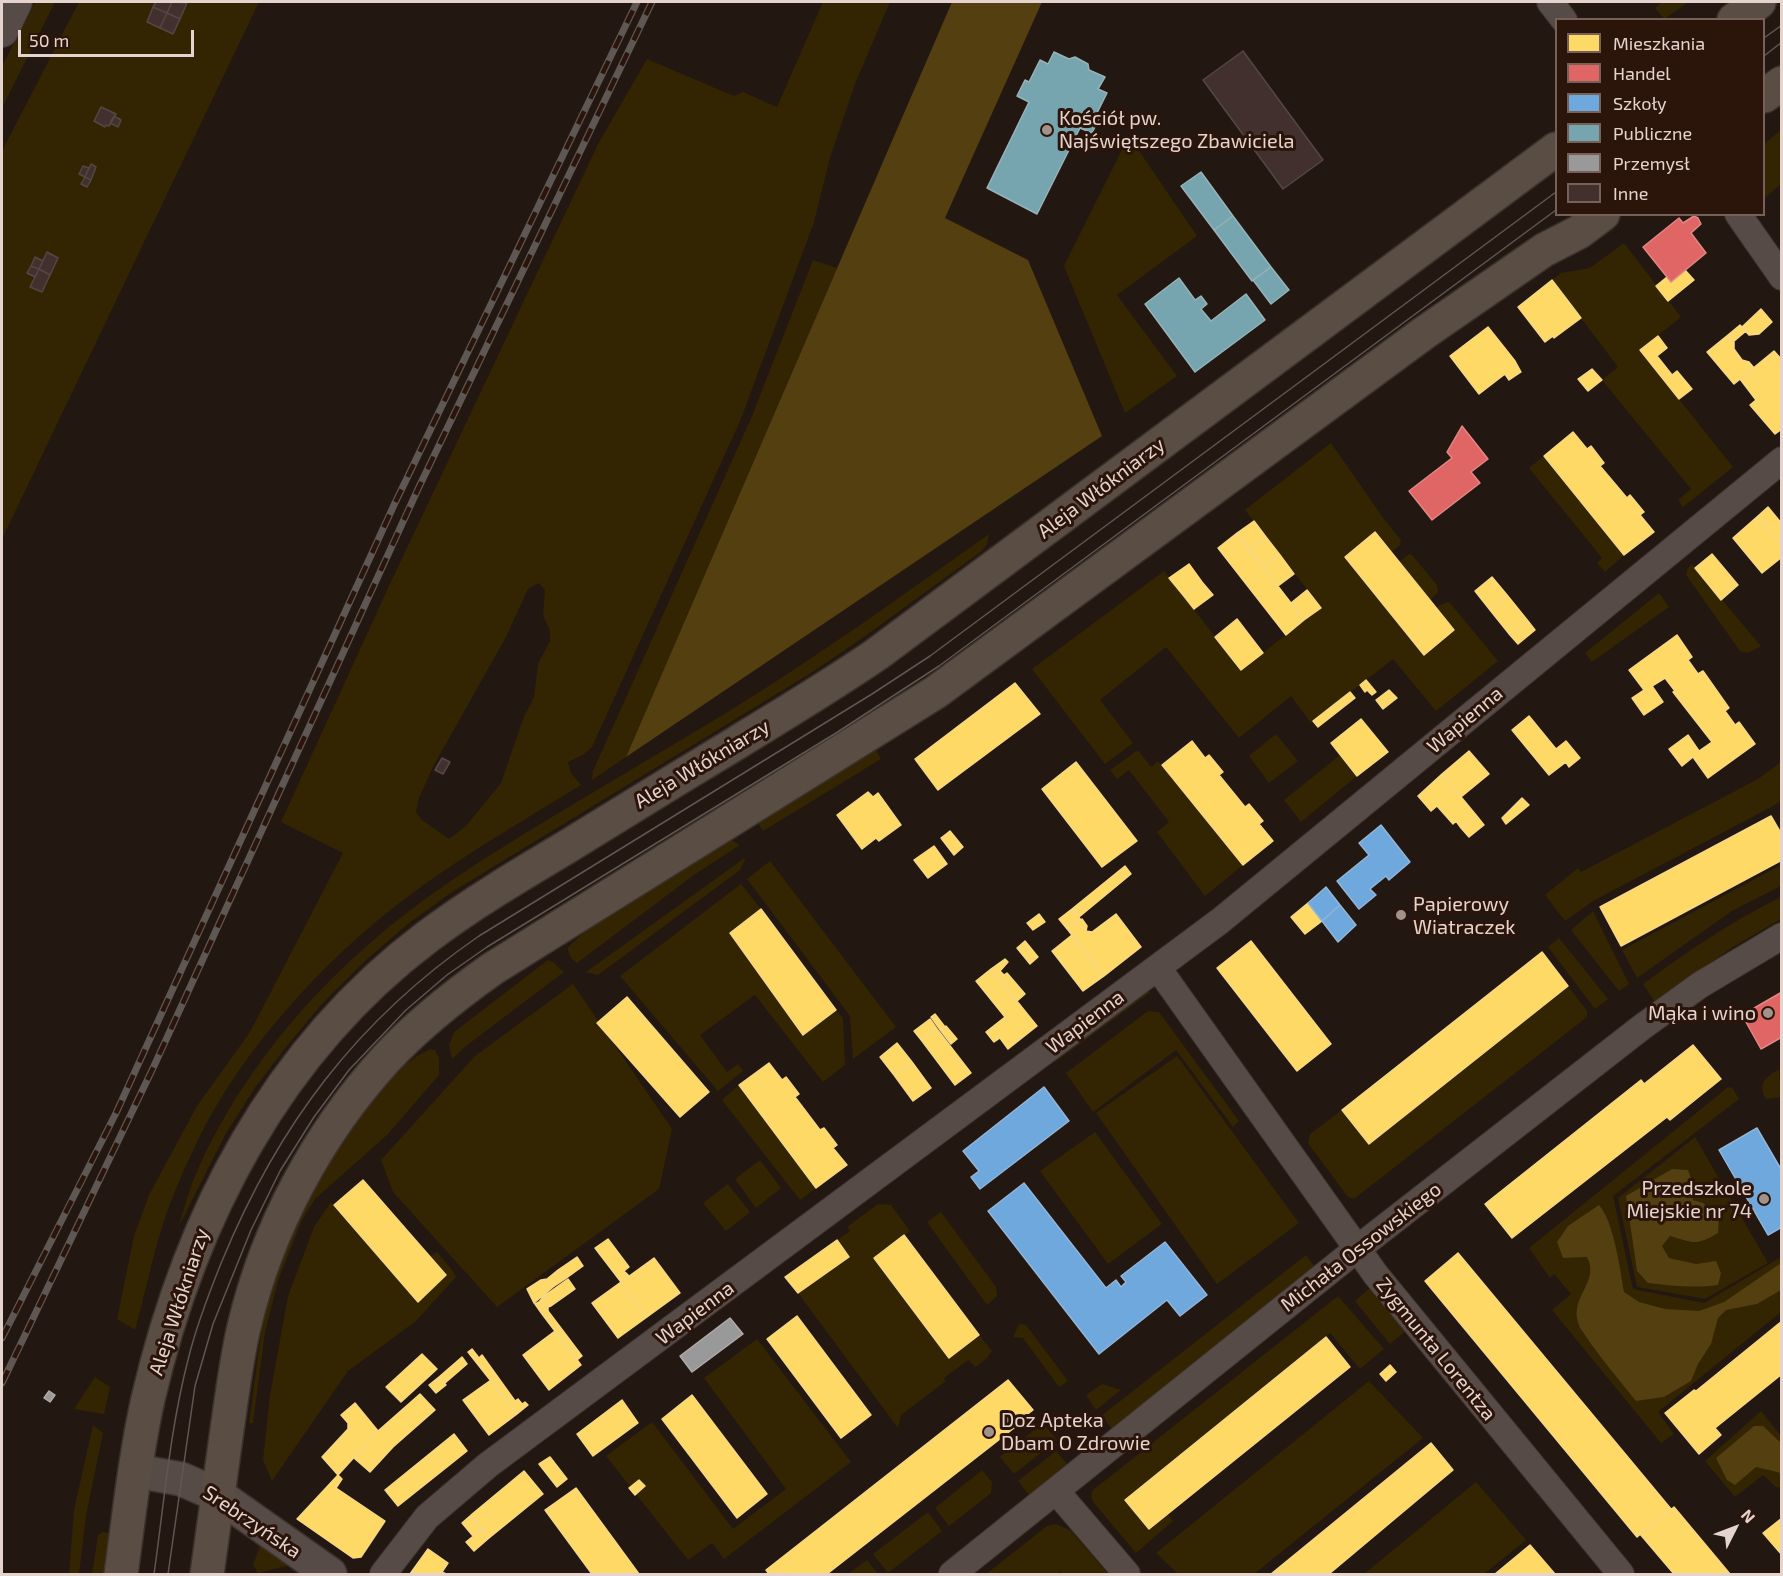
<!DOCTYPE html>
<meta charset="utf-8">
<style>
body{margin:0}
#map{position:relative;width:1783px;height:1576px;overflow:hidden;background:#231712;font-family:"Exo 2",sans-serif}
canvas{display:block}
.frame{position:absolute;inset:0;border:3px solid #e5d4cd;pointer-events:none}
.legend{position:absolute;left:1555px;top:18px;width:210px;height:198px;box-sizing:border-box;background:#2b140a;border:2px solid #756158;margin:0;padding:8px 10px;list-style:none;font-size:18px;color:#e5d4cd}
.legend li{display:flex;align-items:center;gap:12px;height:30px}
.legend b{width:30px;border:2px solid #756158}
.north{position:absolute;left:1705px;top:1498px;width:60px;height:60px;-webkit-text-stroke:4px #2b140a;paint-order:stroke;rotate:48deg;font-size:16px;font-weight:700;line-height:24px;text-align:center;color:#e5d4cd}
.north::after{content:'';display:block;margin:auto;width:21px;height:27px;background:#e5d4cd;clip-path:polygon(50% 0,100% 100%,50% 72%,0 100%)}
.scale{position:absolute;left:18px;top:30px;width:176px;height:27px;box-sizing:border-box;border:3px solid #e5d4cd;border-top:0;padding-left:8px;font-size:18px;line-height:21px;white-space:nowrap;color:#e5d4cd;-webkit-text-stroke:4px #2b140a;paint-order:stroke}
</style>
<div id="map">
<canvas width="1783" height="1576"></canvas>
<div class="frame"></div>
<ul class="legend">
<li><b style="height:16px;background:#ffd966"></b>Mieszkania</li>
<li><b style="height:16px;background:#e06666"></b>Handel</li>
<li><b style="height:16px;background:#6fa8dc"></b>Szkoły</li>
<li><b style="height:16px;background:#76a5af"></b>Publiczne</li>
<li><b style="height:16px;background:#999"></b>Przemysł</li>
<li><b style="height:16px;background:#42302e"></b>Inne</li>
</ul>
<div class="north">N</div>
<div class="scale">50 m</div>
</div>
<script>
const ctx = document.querySelector('canvas').getContext('2d');
ctx.lineJoin = 'round';
function fillPath(path, color) { ctx.fillStyle = color; ctx.fill(path, 'evenodd'); }
function trace(path, color, width, dash) { ctx.strokeStyle = color; ctx.lineWidth = width; ctx.lineCap = dash ? 'butt' : 'round'; ctx.setLineDash(dash || []); ctx.stroke(path); }
function write(font, color, halo, rows, align = 'center') {
  ctx.font = font + ' "Exo 2",sans-serif'; ctx.lineWidth = 6; ctx.setLineDash([]); ctx.textBaseline = 'middle'; ctx.strokeStyle = halo; ctx.fillStyle = color; for (const [text, x, y, turn = 0] of rows) {
    ctx.save(); ctx.translate(x, y); ctx.rotate((+turn || 0) * Math.PI / 180); ctx.textAlign = isNaN(turn) ? turn : align; if (halo) ctx.strokeText(text, 0, 0); ctx.fillText(text, 0, 0); ctx.restore();
  }
}
fillPath(new Path2D(`
 M35,2H55L2,108V66Z
 M79,2H259L2,539V151Z
 M823,2H890L855,84L830,158L814,222L741,419L592,747L583,755L568,762L571,773L581,785C521,822 458,858 402,901C323,961 241,1051 198,1140C185,1167 172,1196 163,1224C152,1258 145,1295 135,1330L117,1319L134,1236L149,1195L197,1106L250,1032L343,853L281,822L388,588L598,144L647,59L734,96L743,92L777,107ZM539,583L545,590L543,616L550,630V641L538,664L534,697L523,719L501,783L466,826L449,839L422,820L416,812L419,798L434,765L506,637L528,589Z
 M1662,2H1689L1664,19L1655,8Z
 M1781,130V184L1764,199V144Z
 M1129,136L1197,236L1117,295L1177,376L1125,413L1064,266Z
 M1624,243L1681,317L1640,350L1733,467L1683,507L1678,500L1691,489L1602,380L1618,367L1552,280L1561,273L1590,268Z
 M813,260L837,268L626,757L592,780L593,771L752,416Z
 M1331,443L1384,519L1401,540L1400,545L1392,552L1375,532L1345,557L1424,654L1454,630L1436,607L1447,602L1450,603L1498,661L1436,711L1393,659L1311,723L1291,696L1239,738L1166,647L1100,700L1133,743L1105,764L1032,669L1164,571L1241,670L1321,607L1245,510Z
 M1544,456L1624,555L1605,572L1597,563L1602,558L1529,468Z
 M989,534L987,544L982,551L861,639L811,673L452,892L409,923L365,961L321,1005L286,1047L254,1089L225,1135L178,1228C183,1213 187,1197 193,1181C230,1091 295,1008 368,945C425,894 491,854 557,814C613,780 670,747 726,713C817,657 903,595 989,534Z
 M1409,554L1412,555L1437,585L1438,592L1430,600L1399,562Z
 M1692,564L1761,646L1748,653L1740,651L1686,575L1688,568Z
 M1659,593L1669,607L1592,662L1585,653Z
 M1276,734L1298,761L1269,783L1249,756Z
 M874,747L881,759L763,831L756,820Z
 M1138,750L1151,767L1158,761L1243,865L1205,896L1157,832L1169,822L1129,770L1117,779L1110,770Z
 M1340,755L1357,776L1301,822L1284,800Z
 M1781,762V801L1773,806L1593,901L1565,921L1545,895L1578,868L1581,872L1758,779Z
 M729,839L740,845L694,875L577,963C571,959 568,955 568,947L600,918Z
 M746,857L740,870L598,975L586,972Z
 M770,861L896,1027L853,1059L850,1016L747,879Z
 M1781,865V886L1732,911L1637,978L1622,950Z
 M741,884L761,909L730,933L803,1035L836,1010L843,1018L845,1065L823,1082L755,995L700,1035L727,1072L738,1064L743,1071L718,1091L620,976Z
 M1781,897V919L1733,947L1655,1002L1643,984C1688,951 1732,921 1781,897Z
 M1593,911L1629,984L1619,991L1571,930Z
 M1559,938L1608,999L1595,1009L1548,947Z
 M548,960L553,962L564,972L466,1046L452,1059L449,1045L454,1032Z
 M573,984L672,1129L659,1189L497,1307L393,1192L381,1160L475,1056Z
 M1568,986L1587,1011V1017L1354,1199L1348,1197L1310,1146L1308,1143L1310,1134L1342,1110L1369,1144Z
 M1145,991L1151,992L1055,1062L1051,1058Z
 M1148,1011L1159,1012L1239,1121L1233,1127L1176,1050L1093,1112L1066,1073Z
 M430,1049L435,1050L439,1058V1075L387,1135L315,1199L302,1220L279,1278L265,1332L253,1423H249C253,1396 256,1368 260,1341C273,1263 307,1193 351,1129C372,1098 396,1065 430,1049Z
 M1177,1056L1299,1223L1217,1284L1096,1113Z
 M1779,1069L1781,1097L1766,1099C1757,1083 1766,1077 1779,1069Z
 M739,1085L816,1188L800,1200L722,1100Z
 M1732,1087L1739,1099L1613,1196L1633,1289L1704,1303L1781,1257V1312L1658,1412L1674,1434L1661,1443L1552,1310L1571,1294L1554,1274L1550,1278L1529,1248L1727,1088Z
 M1095,1132L1162,1224L1108,1264L1040,1171Z
 M1695,1137L1768,1263L1705,1299L1637,1287L1618,1198Z
 M760,1160L781,1188L756,1208L735,1179Z
 M728,1184L750,1212L726,1231L703,1203Z
 M331,1202L418,1301L446,1275L430,1256L437,1252L452,1270L456,1277L416,1321L348,1371L272,1481L263,1460L270,1395L288,1296L314,1227Z
 M878,1204L891,1205L910,1231L874,1258L948,1357L979,1335L992,1351L987,1358L976,1367L968,1360L944,1378L946,1381L901,1415L898,1428L798,1293L849,1257L837,1240L850,1231L847,1227Z
 M941,1212L996,1287L997,1296L987,1305L927,1222Z
 M1306,1255L1316,1268L1112,1429L1101,1416Z
 M1371,1287L1407,1330L1390,1344L1355,1301Z
 M1338,1296L1384,1349L1361,1368H1359L1330,1333L1126,1499L1149,1529L1168,1514L1173,1521L1136,1553L1094,1503L1091,1496L1093,1490Z
 M1019,1324L1026,1325L1068,1381L1059,1387L1023,1338L1013,1337Z
 M757,1339L851,1462L724,1559L712,1543L688,1560L606,1456L652,1422L733,1529L786,1489L704,1378Z
 M95,1377L110,1387L104,1414L74,1409Z
 M1369,1381L1423,1438L1254,1574H1178L1156,1553Z
 M1102,1384L1121,1390L1096,1410L1086,1395Z
 M1761,1411L1781,1436V1488L1776,1487L1763,1475L1735,1497L1705,1461Z
 M1043,1423L1057,1440L1014,1474L1000,1457Z
 M93,1425L103,1433L86,1516L79,1574H69L74,1510Z
 M1056,1451L1068,1465L1030,1496L1018,1481Z
 M982,1470L992,1482L991,1493L949,1526L935,1508Z
 M1476,1482L1526,1540L1484,1574H1364Z
 M928,1512L942,1531L888,1573L873,1554Z
 M1056,1524L1070,1530L1108,1574H1063L1060,1571L1057,1574H986L1047,1526Z
 M103,1532L109,1533L103,1574H92L98,1535Z
 M261,1543L290,1565L258,1573L253,1565Z
 M867,1560L878,1574H848Z`), '#332402');
fillPath(new Path2D(`
 M952,2H1042L945,218L1028,260L1102,436L626,757Z
 M1672,1169L1688,1170L1692,1181L1693,1200L1703,1203L1719,1217L1718,1233C1696,1246 1694,1243 1670,1236L1662,1246L1669,1258L1696,1264L1716,1261L1721,1273L1718,1285C1694,1288 1672,1286 1648,1283L1637,1271L1626,1196Z
 M1599,1205C1614,1222 1620,1269 1624,1292L1639,1302L1665,1309L1699,1311L1724,1302L1781,1263V1290L1757,1304L1726,1310L1718,1318L1711,1344L1698,1364L1691,1381L1664,1397L1636,1401C1620,1381 1602,1360 1587,1338C1584,1333 1579,1328 1578,1322C1570,1297 1600,1281 1587,1257L1563,1258L1557,1242L1568,1226Z
 M1754,1426H1763L1781,1443V1473L1756,1467L1735,1485L1727,1480L1716,1458Z`), '#533f0f');
const homes = new Path2D(`
 M1685,270L1694,280L1668,301L1656,286L1667,277L1671,282Z
 M1552,280L1581,318L1554,338L1553,336L1545,342L1518,307Z
 M1761,309L1772,322L1759,334L1749,335L1742,327Z
 M1740,325L1746,331L1733,342L1728,335Z
 M1488,327L1515,361L1521,372L1509,380L1505,374L1479,394L1450,356Z
 M1728,335L1734,342V349L1742,360L1749,362L1754,368L1734,384L1707,352Z
 M1658,336L1667,348L1657,356L1672,375L1677,371L1692,389L1679,399L1640,350Z
 M1774,351L1782,360V429L1775,434L1750,405L1756,400L1740,379Z
 M1592,369L1602,380L1588,391L1578,379Z
 M1573,432L1587,449L1591,446L1604,463L1600,466L1627,498L1630,495L1644,512L1640,515L1654,532L1624,555L1544,456Z
 M1768,507L1782,524V545L1758,516Z
 M1758,516L1782,545V557L1762,573L1733,538Z
 M1254,521L1266,537L1249,550L1237,533Z
 M1375,532L1454,630L1424,655L1345,557Z
 M1237,533L1304,620L1286,635L1218,548Z
 M1266,537L1280,555L1263,567L1249,550Z
 M1712,554L1738,585L1721,600L1695,568Z
 M1280,555L1294,574L1278,586L1263,567Z
 M1189,564L1202,582L1183,595L1169,578Z
 M1492,577L1507,595L1490,610L1475,591Z
 M1202,582L1213,595L1194,609L1183,595Z
 M1307,590L1321,608L1304,620L1291,603Z
 M1507,595L1528,621L1510,635L1490,610Z
 M1237,619L1263,653L1241,670L1215,637Z
 M1528,621L1535,630L1518,644L1510,635Z
 M1677,635L1692,657L1688,660L1698,674L1703,671L1729,708L1725,711L1735,725L1739,722L1755,744L1708,778L1693,757L1682,766L1669,749L1688,735L1699,751L1712,742L1673,692L1675,691L1665,678L1652,686L1663,702L1644,715L1632,698L1644,690L1629,670Z
 M1366,680L1376,692L1372,695L1367,690L1365,692L1360,685Z
 M1015,683L1040,714L938,790L915,759Z
 M1389,690L1397,698L1383,709L1376,700Z
 M1350,692L1355,698L1318,727L1313,721Z
 M1529,716L1556,749L1566,741L1580,758L1569,767L1566,762L1549,775L1512,730Z
 M1361,719L1388,752L1357,776L1331,743Z
 M1192,741L1205,758L1209,755L1223,772L1219,775L1245,807L1249,804L1263,821L1259,824L1273,841L1243,865L1162,765Z
 M1469,751L1489,774L1461,797L1442,774Z
 M1076,762L1137,841L1102,867L1042,789Z
 M1442,774L1476,815L1461,828L1456,821L1453,824L1437,806L1431,811L1418,796Z
 M868,792L873,797L878,793L901,825L879,841L876,838L862,849L837,815Z
 M1522,798L1529,805L1506,824L1502,818Z
 M1476,815L1484,825L1469,837L1461,828Z
 M1771,816L1782,835V860L1621,946L1600,907Z
 M950,831L963,847L954,855L941,838Z
 M934,846L947,864L928,878L914,860Z
 M1125,866L1131,874L1079,917L1072,909Z
 M1308,903L1322,921L1305,934L1291,917Z
 M761,909L836,1010L803,1035L730,933Z
 M1072,909L1081,920L1068,930L1059,919Z
 M1039,914L1045,922L1033,930L1027,923Z
 M1116,914L1141,947L1104,976L1068,930L1082,919L1087,926L1086,931L1092,932Z
 M1072,935L1104,976L1083,991L1052,951Z
 M1025,941L1038,957L1030,964L1017,948Z
 M1251,941L1331,1044L1297,1071L1217,968Z
 M1542,952L1568,986L1369,1144L1342,1110Z
 M1005,959L1008,962L1000,971L1004,975L1007,973L1025,994L1017,1001L991,969Z
 M991,969L1037,1026L1008,1049L1000,1038L994,1042L986,1032L1005,1017L976,981Z
 M627,997L709,1092L680,1117L597,1023Z
 M935,1014L945,1027L941,1031L931,1017Z
 M930,1019L937,1029L922,1041L914,1031Z
 M946,1026L957,1039L951,1044L941,1031Z
 M937,1029L971,1073L955,1085L922,1041Z
 M897,1043L912,1062L894,1075L880,1057Z
 M1693,1045L1721,1079L1670,1120L1667,1117L1512,1238L1485,1204L1641,1080L1644,1084Z
 M912,1062L931,1088L913,1101L894,1075Z
 M769,1063L782,1080L786,1077L799,1094L795,1097L820,1130L824,1128L837,1145L833,1148L847,1165L816,1188L739,1085Z
 M363,1180L446,1275L418,1302L334,1205Z
 M904,1235L979,1335L949,1358L874,1258Z
 M608,1239L629,1267L624,1271L629,1276L621,1282L595,1248Z
 M837,1240L849,1257L798,1293L785,1277Z
 M1458,1253L1671,1509L1637,1537L1425,1281Z
 M577,1257L583,1266L565,1279L558,1270Z
 M654,1258L680,1293L647,1317L621,1282Z
 M558,1270L565,1279L553,1287L547,1279Z
 M547,1279L553,1287L534,1303L527,1289L541,1280Z
 M568,1279L575,1289L551,1306L544,1296Z
 M621,1282L647,1317L618,1338L592,1303Z
 M544,1296L551,1306L548,1307V1311L582,1356L577,1360L542,1314L546,1311L539,1302Z
 M539,1302L546,1311L542,1314L535,1304Z
 M797,1316L871,1415L841,1438L767,1339Z
 M1782,1321V1374L1715,1428L1721,1435L1699,1454L1665,1413L1694,1390L1696,1391Z
 M555,1331L581,1365L549,1390L523,1355Z
 M1326,1337L1350,1367L1149,1529L1125,1500Z
 M472,1349L479,1358L482,1355L515,1401L518,1399L522,1404L525,1402L528,1405L517,1414L468,1352Z
 M422,1354L437,1369L401,1402L386,1387Z
 M462,1357L467,1364L445,1383L439,1377Z
 M1390,1365L1396,1372L1386,1381L1380,1374Z
 M439,1377L446,1385L436,1393L429,1385Z
 M491,1380L517,1414L489,1435L463,1400Z
 M1008,1380L1033,1410L1021,1419L1023,1421L827,1574H769L766,1570Z
 M420,1394L435,1410L393,1447L370,1472L354,1458L378,1431Z
 M692,1395L767,1494L737,1518L662,1419Z
 M622,1400L638,1423L593,1456L577,1434Z
 M355,1403L378,1431L338,1475L322,1457L348,1429V1423L341,1415Z
 M454,1434L467,1451L398,1506L385,1490Z
 M1431,1443L1453,1470L1329,1574H1271Z
 M550,1457L567,1479L557,1487L539,1464Z
 M524,1471L543,1494L489,1538L471,1515Z
 M338,1475L342,1479L336,1488L385,1521L361,1557L353,1558L297,1519Z
 M639,1480L645,1486L635,1495L629,1488Z
 M576,1488L639,1574H592L545,1510Z
 M1674,1507L1730,1574H1674L1640,1534Z
 M470,1516L481,1529L473,1536L462,1523Z
 M1782,1518V1555L1763,1533Z
 M482,1529L489,1538L474,1551L466,1542Z
 M1530,1545L1555,1574H1495Z
 M428,1549L448,1563L442,1572L446,1574H410Z`);
fillPath(homes, '#ffd966');
trace(homes, '#f7d885', 1.5);
const shops = new Path2D(`
 M1694,216L1698,218L1701,224L1691,233L1706,253L1671,282L1643,247L1679,218L1683,223Z
 M1462,426L1488,459L1471,472L1480,483L1432,520L1409,491L1452,458L1447,452Z
 M1782,992V1037L1761,1049L1742,1015Z`);
fillPath(shops, '#e06666');
trace(shops, '#e28785', 1.5);
const schools = new Path2D(`
 M1381,825L1410,862L1389,880L1386,876L1370,889L1376,895L1359,909L1337,881L1369,855L1359,843Z
 M1326,887L1340,905L1322,921L1308,903Z
 M1340,905L1356,925L1338,942L1322,921Z
 M1044,1087L1069,1121L980,1189L971,1177L979,1171L963,1151Z
 M1757,1128L1782,1171V1227L1768,1235L1719,1150Z
 M1024,1183L1106,1288L1116,1280L1121,1287L1126,1282L1121,1276L1165,1242L1207,1295L1180,1316L1167,1300L1099,1354L988,1211Z`);
fillPath(schools, '#6fa8dc');
trace(schools, '#92b5d8', 1.5);
const public = new Path2D(`
 M1054,52L1069,59L1075,57L1088,64L1089,70L1105,77L1098,89L1107,93L1096,115L1100,117L1092,133L1080,128L1037,214L987,188L1029,102L1017,96L1025,80L1029,82L1040,60L1048,64Z
 M1201,172L1233,216L1214,230L1181,186Z
 M1233,216L1271,267L1252,281L1214,230Z
 M1271,267L1289,290L1271,304L1253,280Z
 M1179,278L1195,300L1201,296L1207,304L1201,309L1211,321L1246,294L1265,320L1195,372L1145,304Z`);
fillPath(public, '#76a5af');
trace(public, '#97b3b8', 1.5);
const industry = new Path2D(`
 M730,1318L743,1334L692,1372L680,1356Z
 M49,1391L55,1395L50,1402L44,1398Z`);
fillPath(industry, '#999');
trace(industry, '#b0aba9', 1.5);
const building = new Path2D(`
 M156,2H172L167,13L153,7Z
 M172,2L187,3L180,19L167,13Z
 M153,7L167,13L160,28L147,22Z
 M167,13L180,19L173,34L160,28Z
 M1243,51L1323,160L1283,189L1203,80Z
 M101,107L116,114L109,126L106,125L105,127L94,121Z
 M114,116L121,120L118,127L110,123Z
 M91,164L96,167L91,180L85,177Z
 M83,166L89,168L85,177L79,174Z
 M85,177L91,180L87,187L81,184Z
 M47,252L58,258L50,275L39,269Z
 M35,257L43,261L39,269L31,266Z
 M31,266L39,269L35,277L27,273Z
 M39,269L50,275L42,292L30,287Z
 M442,758L450,762L443,774L435,770Z`);
fillPath(building, '#42302e');
trace(building, '#534744', 1.5);
const minor = new Path2D(`
 M1550,2L1564,20
 M1738,214L1782,277
 M1158,968L1376,1275L1621,1574
 M1056,1491L1127,1574
 M383,1574L427,1517L488,1465L1220,921L1782,460
 M952,1574L1357,1249L1642,1027L1700,985L1782,936`);
const tertiary = new Path2D(`
 M2,31L16,2`);
const secondary = new Path2D(`
 M136,1471L181,1479L218,1495L330,1574`);
const primary = new Path2D(`
 M1734,20L1759,2
 M1764,96L1782,83
 M121,1574C129,1516 135,1457 148,1399C190,1218 276,1051 427,937C471,904 518,876 565,848C623,812 680,777 738,742C785,713 832,685 877,654L1556,149
 M207,1574C214,1526 220,1478 227,1430C232,1396 236,1361 244,1327C267,1229 317,1135 385,1060C417,1025 454,996 492,969L936,692L1424,333L1544,250L1579,232L1603,214`);
trace(minor, '#3b322e', 28);
trace(tertiary, '#3b322e', 34);
trace(secondary, '#3b322e', 36);
trace(primary, '#3b322e', 36);
trace(minor, '#574b47', 26);
trace(tertiary, '#574b47', 32);
trace(secondary, '#574b47', 33);
trace(primary, '#5a4d43', 33);
trace(new Path2D(`
 M1764,38L1782,25
 M1764,56L1782,42
 M154,1574C164,1504 170,1429 188,1360C196,1326 209,1293 222,1261C278,1125 357,1020 479,936L872,694L930,656L1556,192
 M168,1574L195,1386L213,1324L251,1230L280,1171L314,1117L349,1070L406,1010L447,975L487,947L836,733L939,666L1556,210`), '#5f5753', 1.5);
const rail = new Path2D(`
 M2,1338L116,1113L394,505L637,2
 M2,1383L154,1066L418,489L652,2`);
trace(rail, '#5f5753', 7);
trace(rail, '#2b140a', 4.5, [14]);
for (const [x, y, r, color] of [
 [1047,130,6,"#a1928c"],
 [1401,915,6,"#a1928c"],
 [1768,1013,6,"#a1928c"],
 [1764,1199,6,"#a1928c"],
 [989,1432,6,"#a1928c"]
]) { const dot = new Path2D(); dot.arc(x, y, r, 0, 2 * Math.PI); ctx.fillStyle = color; ctx.fill(dot); trace(dot, '#2b140a', 2); }
write('20px', '#e5d4cd', '#2b140a', [
 ["Kościół pw.",1059,118],
 ["Najświętszego Zbawiciela",1059,141],
 ["Papierowy",1413,904],
 ["Wiatraczek",1413,927],
 ["Mąka i wino",1756,1013,"right"],
 ["Przedszkole",1752,1188,"right"],
 ["Miejskie nr 74",1752,1211,"right"],
 ["Doz Apteka",1001,1420],
 ["Dbam O Zdrowie",1001,1443]
], 'left');
write('20px', '#e5d4cd', '#2b140a', [
 ["Aleja Włókniarzy",1101,488,-37],
 ["Wapienna",1465,720,-40],
 ["Aleja Włókniarzy",702,764,-31],
 ["Wapienna",1085,1022,-37],
 ["Michała Ossowskiego",1361,1247,-38],
 ["Aleja Włókniarzy",179,1302,-72],
 ["Wapienna",695,1313,-37],
 ["Zygmunta Lorentza",1436,1349,51],
 ["Srebrzyńska",252,1522,34]
]);
</script>
